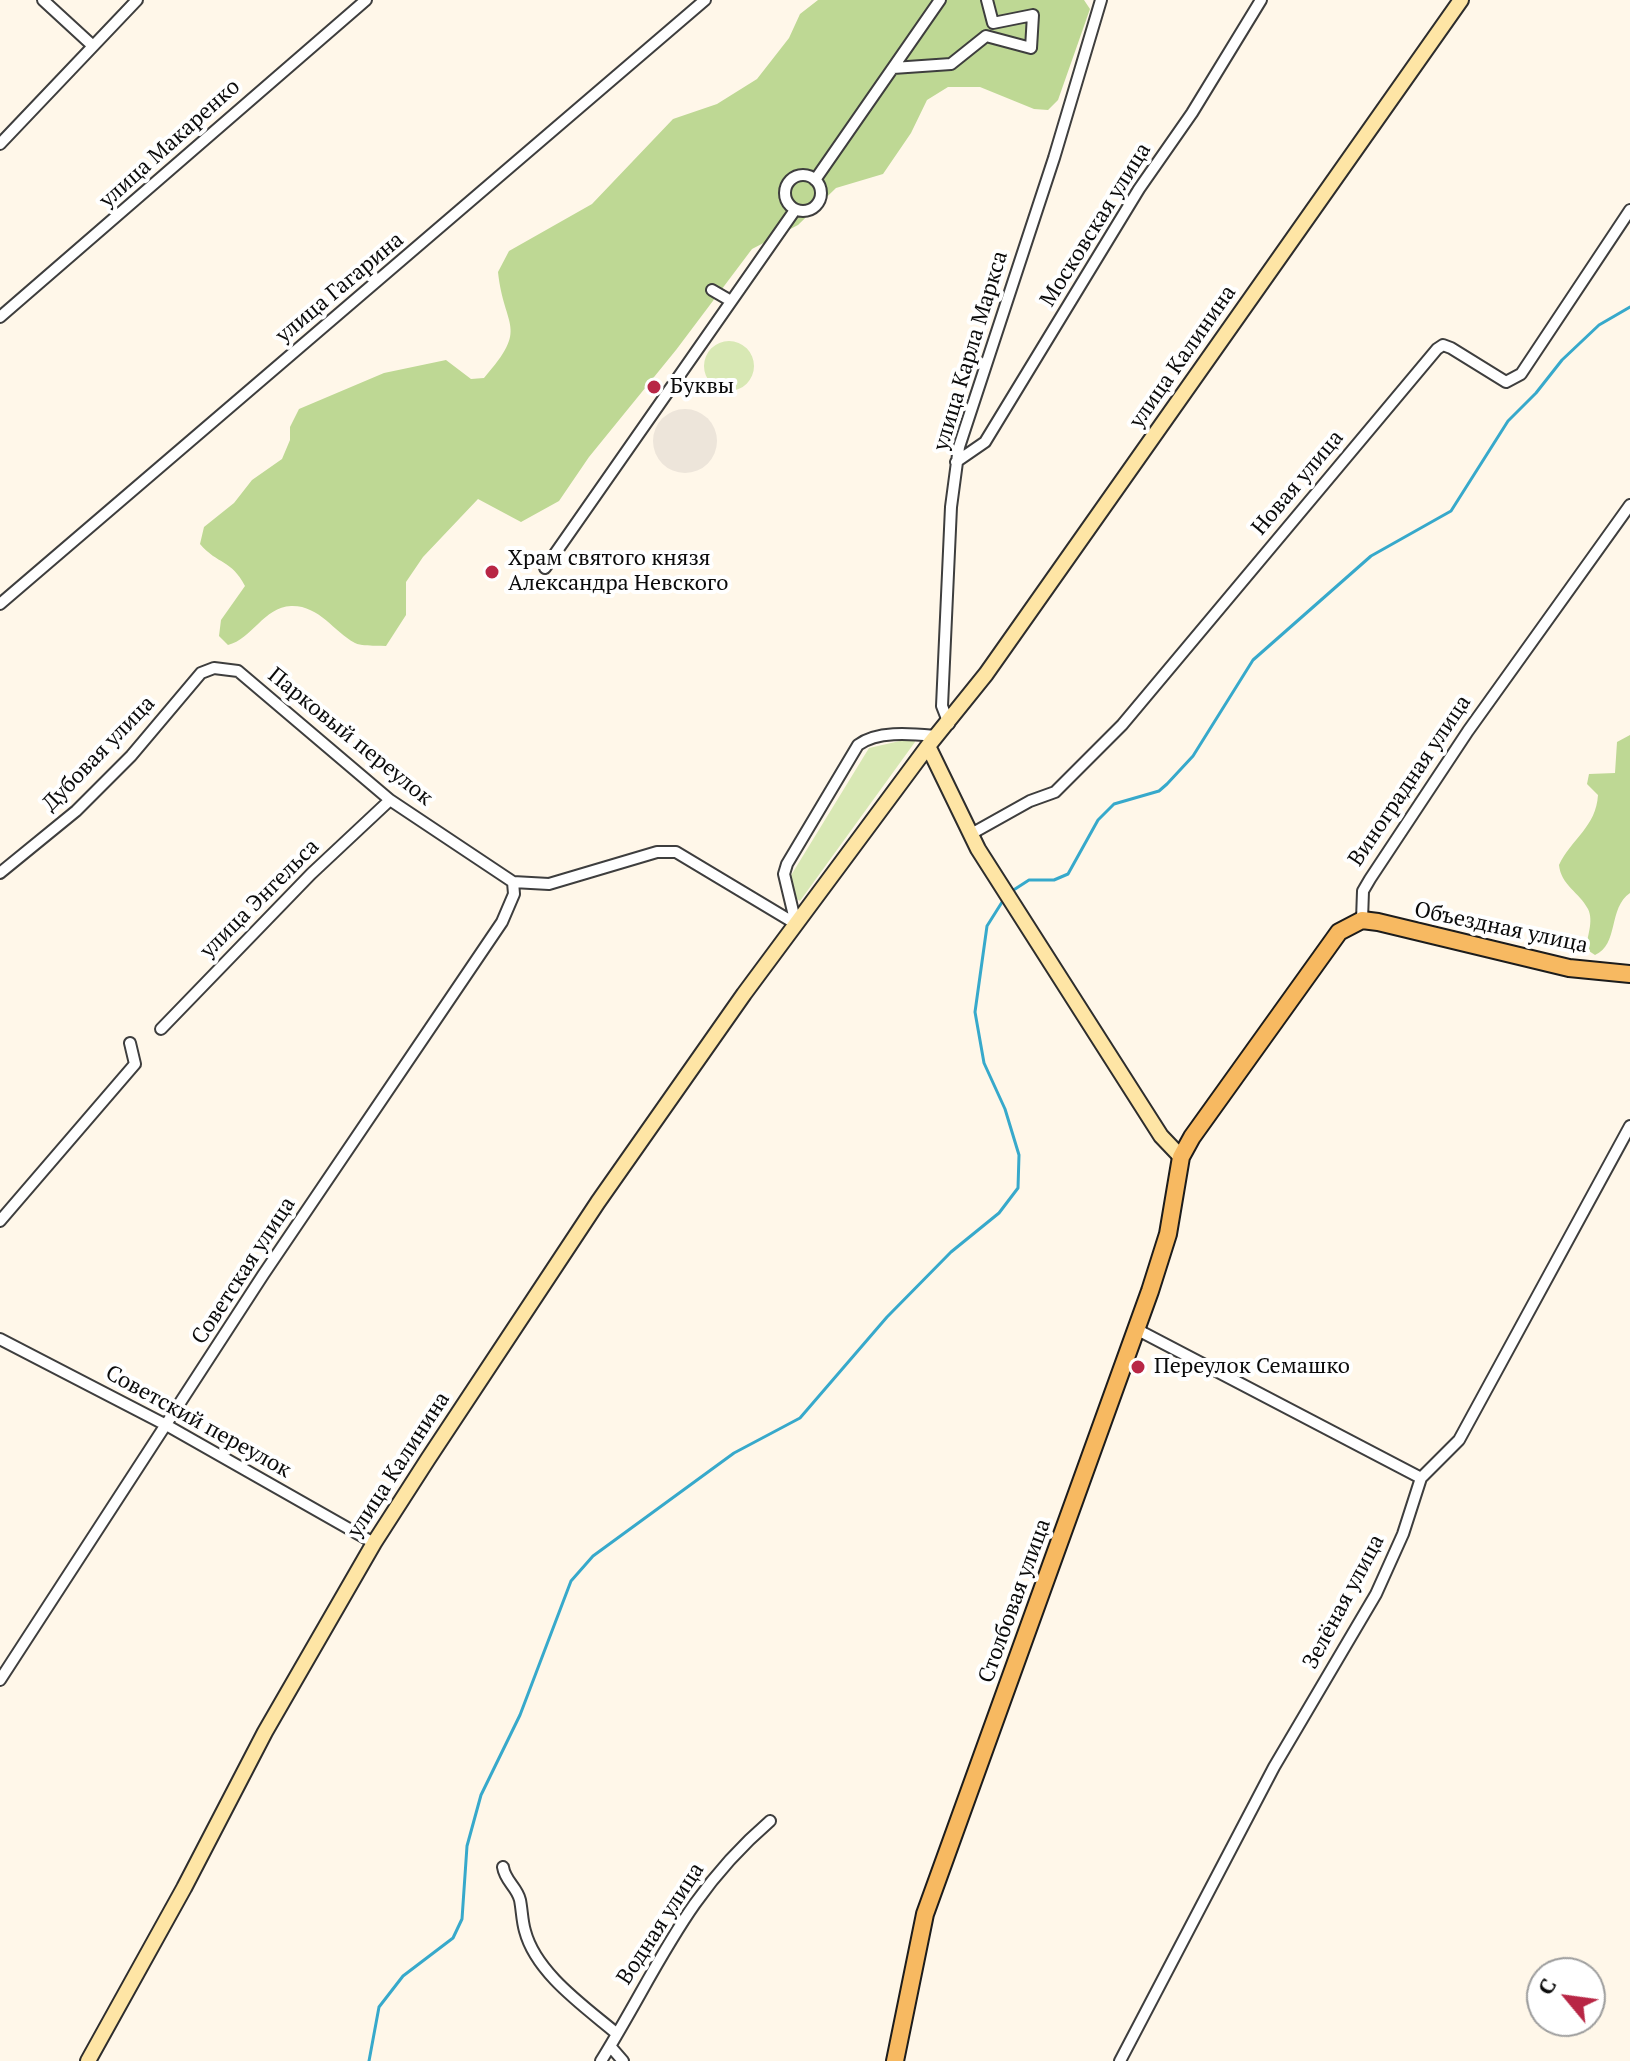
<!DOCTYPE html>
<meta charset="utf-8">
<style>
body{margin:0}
#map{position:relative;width:1630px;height:2061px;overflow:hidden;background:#fff7e9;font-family:"PT Serif",serif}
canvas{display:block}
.north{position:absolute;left:1526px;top:1957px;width:80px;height:80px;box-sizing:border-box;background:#fff;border:2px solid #9d9d9d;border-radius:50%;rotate:299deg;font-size:22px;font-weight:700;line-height:32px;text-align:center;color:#0b0b0b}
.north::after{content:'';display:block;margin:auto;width:28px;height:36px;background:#b82645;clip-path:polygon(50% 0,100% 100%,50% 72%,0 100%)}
</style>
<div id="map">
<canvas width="1630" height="2061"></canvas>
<div class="north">С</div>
</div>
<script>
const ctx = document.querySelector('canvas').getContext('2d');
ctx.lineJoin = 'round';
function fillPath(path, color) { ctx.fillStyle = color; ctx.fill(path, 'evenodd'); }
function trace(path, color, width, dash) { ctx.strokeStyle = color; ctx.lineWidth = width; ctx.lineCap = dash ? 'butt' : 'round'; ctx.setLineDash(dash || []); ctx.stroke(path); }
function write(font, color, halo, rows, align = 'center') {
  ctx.font = font + ' "PT Serif",serif'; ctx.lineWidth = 8; ctx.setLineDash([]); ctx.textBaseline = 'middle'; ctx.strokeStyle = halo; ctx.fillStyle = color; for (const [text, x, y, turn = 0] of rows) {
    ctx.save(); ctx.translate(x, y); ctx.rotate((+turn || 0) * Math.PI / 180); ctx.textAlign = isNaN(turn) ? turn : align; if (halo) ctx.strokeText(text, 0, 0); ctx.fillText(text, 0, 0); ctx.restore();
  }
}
fillPath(new Path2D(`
 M704 366a25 25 0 1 1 50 0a25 25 0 1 1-50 0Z
 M913,738L915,742L800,901L795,898L790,877L869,748Z`), '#d8e8b4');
fillPath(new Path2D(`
 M818,0H1084L1090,9L1058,100L1048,110L1034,109L980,87H948L927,100L911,133L883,174L836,188L798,225L752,249L676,350L589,457L559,501L521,522L478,499L423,557L406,582V615L386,646C376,645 364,647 355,643C333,631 319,605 291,606C264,607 252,639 228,645L219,636L221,620L245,586C231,559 218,565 200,544L204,527L234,503L252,480L282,459L290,440V427L299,409L384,373L446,360L471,379L484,378C530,326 504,329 498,272L509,251L592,204L673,119L717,104L757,79L789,38L800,14Z
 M1630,735V893C1608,908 1619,945 1595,955L1586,949C1587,937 1594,921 1588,909C1579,892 1561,885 1559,865C1572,838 1596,827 1598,795L1587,784L1589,774L1615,773L1617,742Z`), '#bed894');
fillPath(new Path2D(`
 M653 441a32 32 0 1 1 64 0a32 32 0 1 1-64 0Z`), '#ede5da');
trace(new Path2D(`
 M1012,891L1029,880H1054L1068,874L1098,820L1114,804L1159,791L1167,784L1193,756L1253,660L1371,556L1451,511L1508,421L1536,393L1562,360L1599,325L1630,307
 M369,2061L379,2007L403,1976L453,1938L462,1919L467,1846L481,1795L520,1715L571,1581L593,1556L734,1453L800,1418L887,1317L951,1252L999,1213L1018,1188L1019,1155L1005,1109L984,1063L975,1012L987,926L1004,899`), '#37a9cb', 3);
const street = new Path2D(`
 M43,0L93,46
 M893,68L951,64L986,36L1031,48L1033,15L993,23L987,0
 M0,144L137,0
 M785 193a18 18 0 1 1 36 0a18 18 0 1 1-36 0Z
 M815,180L940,0
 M712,290L731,301
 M0,317L366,0
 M956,462L985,442L1139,189L1192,113L1261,0
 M545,568L795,210
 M0,604L705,0
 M949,724L942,706L951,507L959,447L1054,158L1101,0
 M971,834L1030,801L1055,792L1122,725L1437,349L1443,345L1451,348L1506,382L1521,374L1630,210
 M0,873L76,811L131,756L201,673L214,668L238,671L390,800L513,882L549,884L657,852H676L796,924
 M1362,920L1363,891L1370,879L1468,731L1630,505
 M796,924L784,874L787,864L858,745C878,730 913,734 938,736
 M161,1029L311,874L390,800
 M0,1221L135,1064L130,1043
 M1136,1329L1421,1478
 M0,1339L168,1426L374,1543
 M0,1680L263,1275L502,922L514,894L513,882
 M503,1867C505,1881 517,1887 520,1900C522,1910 522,1921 525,1931C536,1973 584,2006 616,2033
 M610,2046L623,2061
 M601,2061C658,1969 685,1894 770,1821
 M1120,2061L1274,1767L1376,1594L1403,1534L1421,1478L1459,1440L1630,1126`);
const secondary = new Path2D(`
 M928,746L978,849L1161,1136L1181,1157
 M88,2061L184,1888L265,1732L374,1543L428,1459L598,1202L744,994L928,746L986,674L1461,0`);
const primary = new Path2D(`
 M895,2061L925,1914L1150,1291L1168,1234L1181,1157L1192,1137L1339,932L1362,920L1378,922L1569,968L1630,974`);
trace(street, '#3e3e3e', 14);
trace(secondary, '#2d2d2d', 18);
trace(primary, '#1c1c1c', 20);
trace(street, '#fff', 10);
trace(secondary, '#fee5a5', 14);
trace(primary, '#f7b961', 16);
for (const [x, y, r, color] of [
 [654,387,8,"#b82645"],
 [492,572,8,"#b82645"],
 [1138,1367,8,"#b82645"]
]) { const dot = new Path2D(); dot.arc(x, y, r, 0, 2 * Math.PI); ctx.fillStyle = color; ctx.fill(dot); trace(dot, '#fff', 3); }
write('22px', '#0b0b0b', '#fff', [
 ["улица Макаренко",170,144,-42],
 ["Московская улица",1096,225,-58],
 ["улица Гагарина",340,288,-40],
 ["улица Карла Маркса",971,351,-73],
 ["улица Калинина",1183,357,-55],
 ["Новая улица",1298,483,-50],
 ["Парковый переулок",350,737,39],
 ["Дубовая улица",99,754,-46],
 ["Виноградная улица",1410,781,-56],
 ["улица Энгельса",260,899,-45],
 ["Объездная улица",1501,928,12],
 ["Советская улица",244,1271,-57],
 ["Советский переулок",198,1422,29],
 ["улица Калинина",399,1465,-57],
 ["Столбовая улица",1015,1601,-70],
 ["Зелёная улица",1344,1602,-62],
 ["Водная улица",661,1924,-57]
]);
write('22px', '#0b0b0b', '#fff', [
 ["Буквы",670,387],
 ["Храм святого князя",508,559],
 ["Александра Невского",508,584],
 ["Переулок Семашко",1154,1367]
], 'left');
</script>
